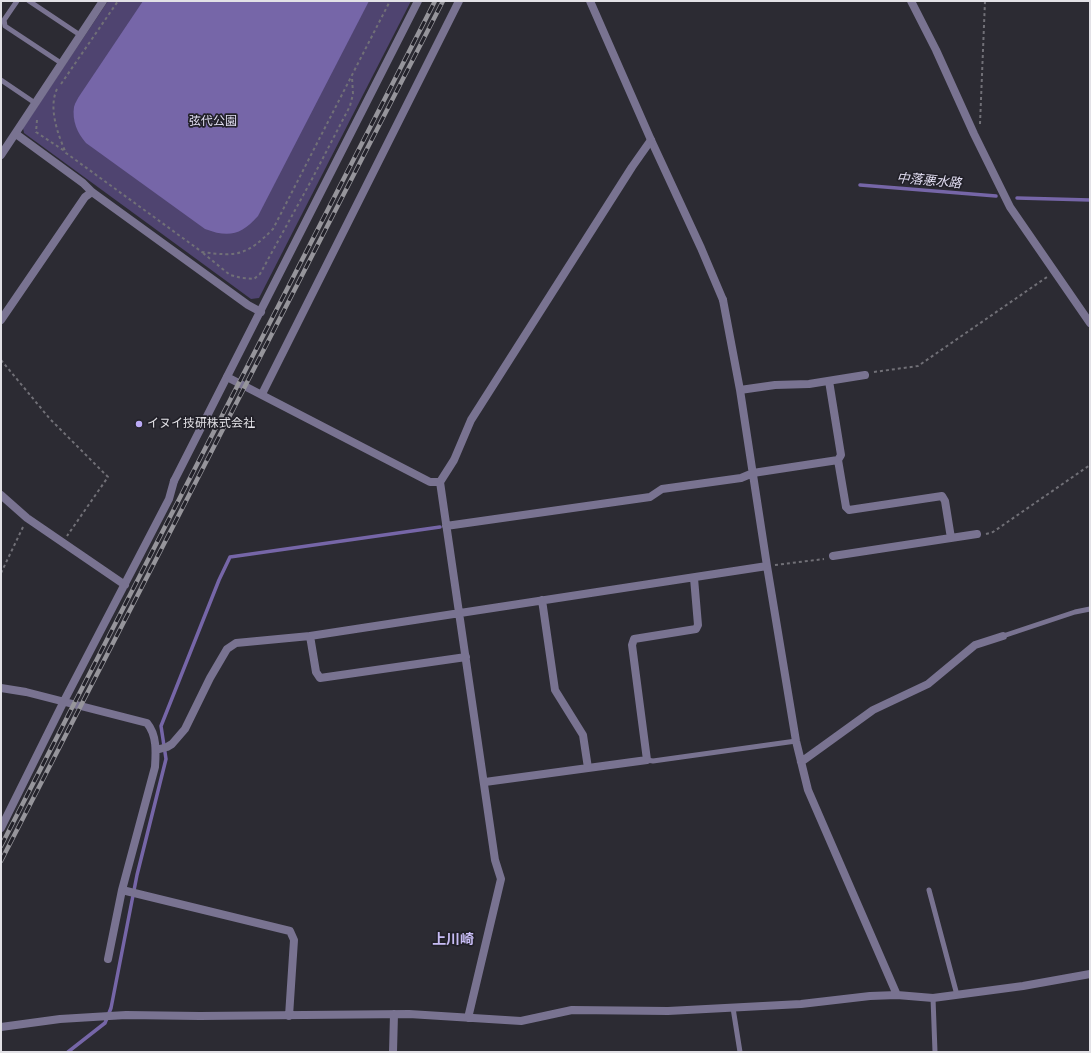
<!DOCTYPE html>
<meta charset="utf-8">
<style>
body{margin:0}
#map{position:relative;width:1091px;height:1053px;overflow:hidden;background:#2c2b33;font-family:Rubik,sans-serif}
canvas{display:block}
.frame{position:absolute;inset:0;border:2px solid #e2e1e6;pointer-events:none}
</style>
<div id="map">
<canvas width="1091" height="1053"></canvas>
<div class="frame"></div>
</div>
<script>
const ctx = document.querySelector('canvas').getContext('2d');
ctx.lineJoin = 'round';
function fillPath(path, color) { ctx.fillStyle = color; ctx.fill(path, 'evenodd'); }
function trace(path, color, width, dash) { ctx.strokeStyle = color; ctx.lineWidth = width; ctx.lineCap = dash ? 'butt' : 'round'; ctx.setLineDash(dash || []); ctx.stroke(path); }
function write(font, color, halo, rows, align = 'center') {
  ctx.font = font + ' Rubik,"Noto Sans JP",sans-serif'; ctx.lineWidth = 3.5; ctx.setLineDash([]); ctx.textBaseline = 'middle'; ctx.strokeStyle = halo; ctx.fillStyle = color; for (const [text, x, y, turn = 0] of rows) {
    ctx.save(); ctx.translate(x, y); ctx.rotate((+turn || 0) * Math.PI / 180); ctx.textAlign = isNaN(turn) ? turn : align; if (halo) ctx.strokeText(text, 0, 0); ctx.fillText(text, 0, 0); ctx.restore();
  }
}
fillPath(new Path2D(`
 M108,1H411L259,298L251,299L24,133L23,128Z`), '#4f4470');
fillPath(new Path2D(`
 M143,1H369L258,216C241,235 229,238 205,229L86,143C77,133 72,120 74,107C75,103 78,98 80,95Z`), '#7666a8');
trace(new Path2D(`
 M860,185L996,196
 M1017,198L1090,200
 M68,1052L105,1023L111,1008L137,875L166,759L161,726L219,580L230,557L440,527`), '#7666a8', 3.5);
trace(new Path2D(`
 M61,84L118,1
 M57,89C48,108 58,135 66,153L202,252C238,257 247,255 273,229L390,1
 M37,120L36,132L66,152
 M980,124L985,1
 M203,253L230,275L242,278L254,279L260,274L311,181L350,106L353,94L352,77
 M1,360L50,419L108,477L67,536
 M874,372L918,366L1047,277
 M986,534L993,532L1090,465
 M775,565L824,559
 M1,573L23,527`), '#717077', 2, [3, 3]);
trace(new Path2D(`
 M17,1L4,20L5,26L61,63
 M29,1L80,35
 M1,80L35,103
 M1003,636L1075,612L1090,609
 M647,760L653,761L796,741
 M929,890L957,995
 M933,998L935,1052
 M733,1008L740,1052`), '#797391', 5);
trace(new Path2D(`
 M16,134L83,183L92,192L248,305L261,312
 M1,155L103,1
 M723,300L740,390L767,566L796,741L808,790L897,995
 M1,320L85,197L92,192
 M227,377L430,482H440
 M740,390L775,385L809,384L865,375
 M262,394L459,1
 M838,460L846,507L849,510L942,496L945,501L951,538
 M1,495L27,518L125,585
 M446,526L650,497L662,489L741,478L753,473L838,460L841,455L829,381
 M833,556L977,534
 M542,600L555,690L583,735L588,768
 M310,636L316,672L320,678L466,657
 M1,688L26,692L147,723C157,735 156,752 155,767L122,890L290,931L294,940L289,1016
 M156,750L167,747L172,744L185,729L210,678L227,649L236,643L310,636L767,566
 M801,762L873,710L928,684L975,645L1003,636
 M485,782L647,760L632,645L634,639L696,629L698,625L694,578
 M1,828L64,701L169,499L174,481
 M108,959L122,890
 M468,1018L501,879L495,860L440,482L454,460L471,420L632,167L651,140
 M1,1027L60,1019L126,1015L200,1016L409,1014L521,1021L572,1010L668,1011L801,1004L870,996L897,995L933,998L1023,986L1090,974
 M393,1052L394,1014`), '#797391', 8);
trace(new Path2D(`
 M590,1L651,140L701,248L723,300
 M911,1L936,50L974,134L1010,207L1090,323
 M174,481L418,1`), '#797391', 8);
const rail = new Path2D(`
 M1,846L435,1
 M1,861L443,1`);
trace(rail, '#96959b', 4.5);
trace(rail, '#222129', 3, [9]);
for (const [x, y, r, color] of [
 [139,424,4,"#bbaaf6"]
]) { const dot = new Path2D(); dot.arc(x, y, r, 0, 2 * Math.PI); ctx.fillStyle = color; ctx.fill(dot); trace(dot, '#222129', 1.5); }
write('12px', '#e0ddf0', '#222129', [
 ["弦代公園",213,122]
]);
write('12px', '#e2e1e6', '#222129', [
 ["イヌイ技研株式会社",147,424]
], 'left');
write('italic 13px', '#e1ddf1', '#222129', [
 ["中落悪水路",929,181,5]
]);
write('bold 14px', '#c7bcf4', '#222129', [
 ["上川崎",453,940]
]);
</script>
